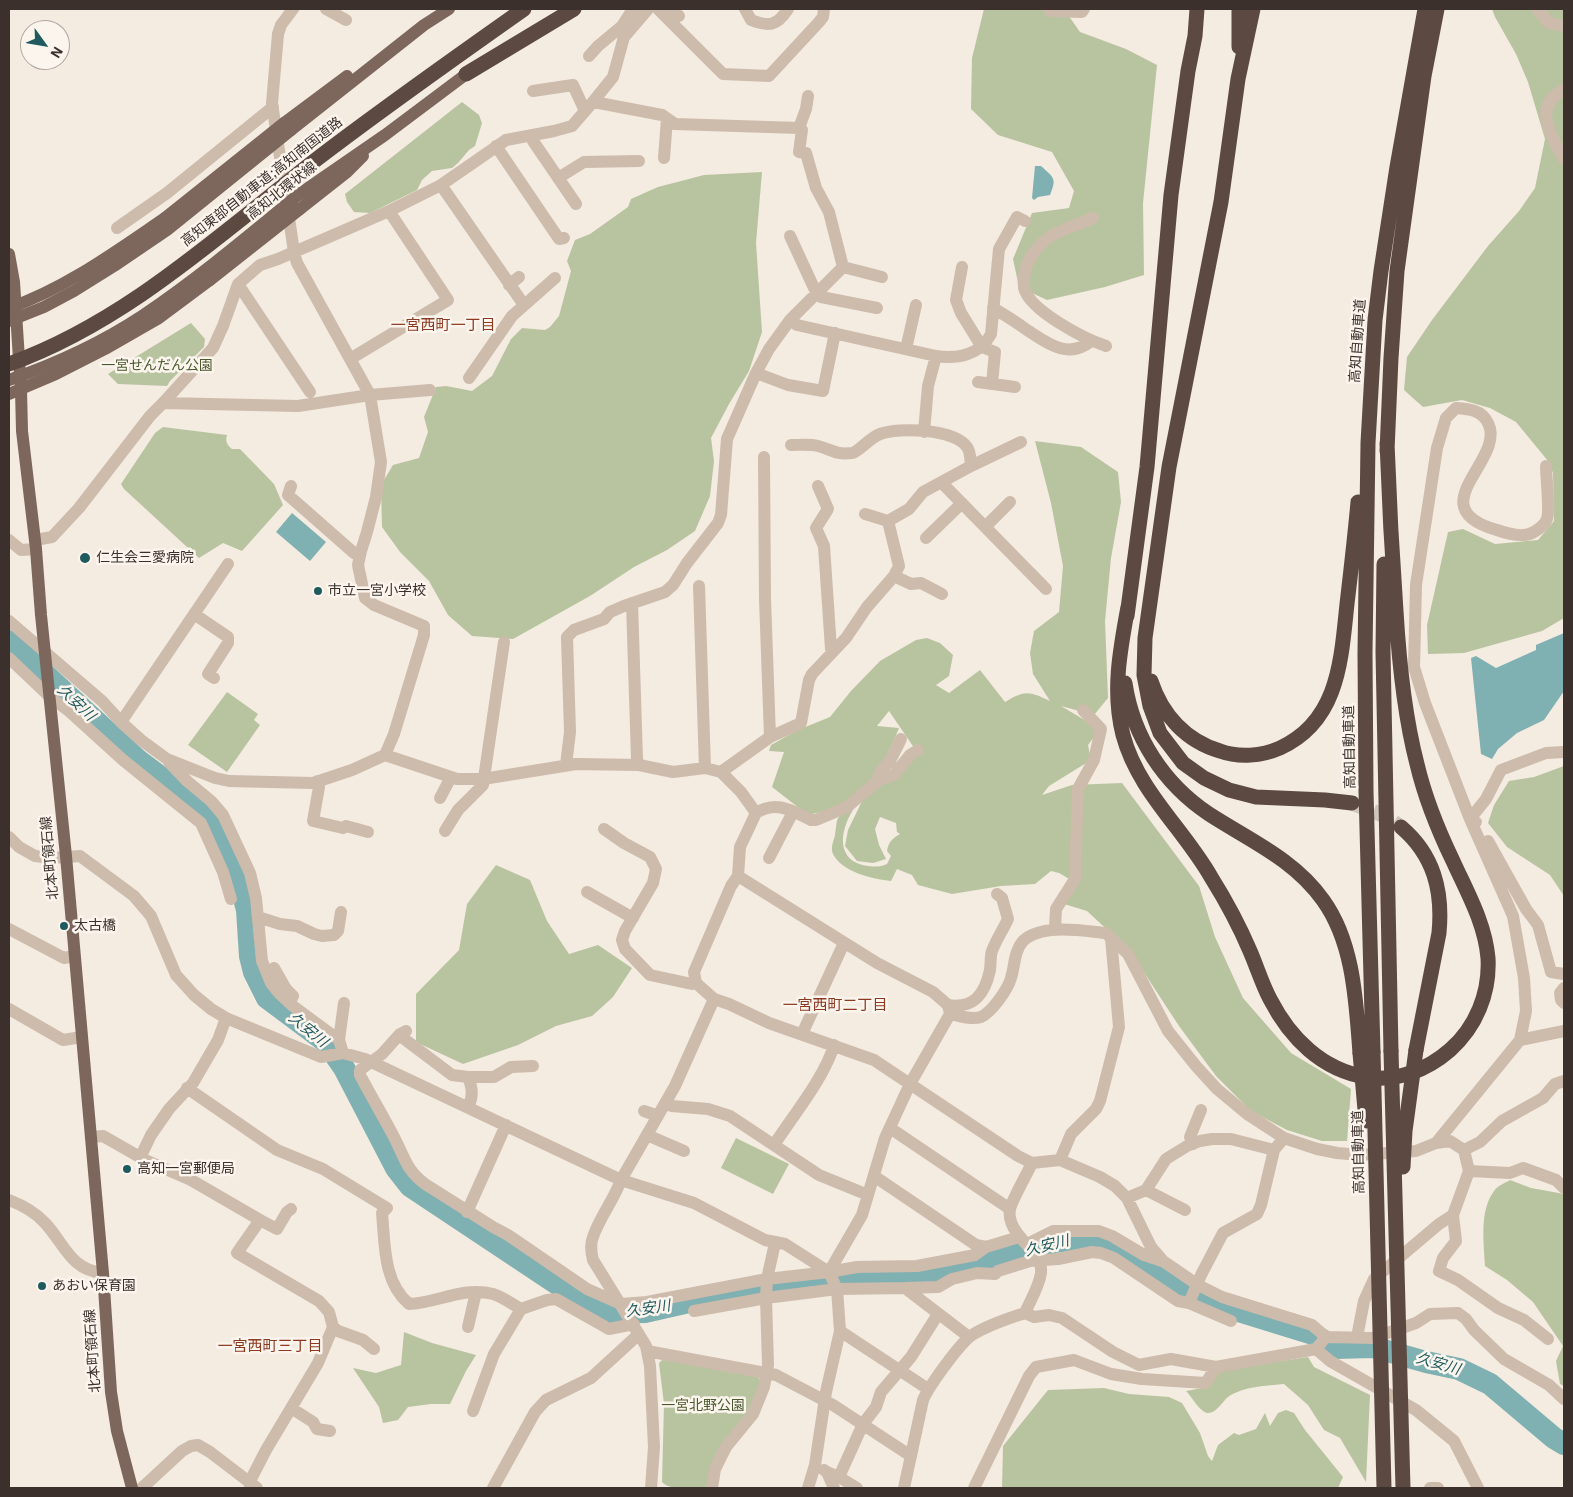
<!DOCTYPE html>
<meta charset="utf-8">
<style>
body{margin:0}
#map{position:relative;width:1573px;height:1497px;overflow:hidden;background:#f4ebe1;font-family:"IBM Plex Sans",sans-serif}
canvas{display:block}
.frame{position:absolute;inset:0;border:10px solid #3b302b;pointer-events:none}
.north{position:absolute;left:20px;top:20px;width:50px;height:50px;box-sizing:border-box;background:#fbf5ee;border:1px solid #aea6a0;border-radius:50%;rotate:122deg;font-size:14px;font-weight:700;line-height:20px;text-align:center;color:#3b302b}
.north::after{content:'';display:block;margin:auto;width:18px;height:22px;background:#1f5a5e;clip-path:polygon(50% 0,100% 100%,50% 72%,0 100%)}
</style>
<div id="map">
<canvas width="1573" height="1497"></canvas>
<div class="frame"></div>
<div class="north">N</div>
</div>
<script>
const ctx = document.querySelector('canvas').getContext('2d');
ctx.lineJoin = 'round';
function fillPath(path, color) { ctx.fillStyle = color; ctx.fill(path, 'evenodd'); }
function trace(path, color, width, dash) { ctx.strokeStyle = color; ctx.lineWidth = width; ctx.lineCap = dash ? 'butt' : 'round'; ctx.setLineDash(dash || []); ctx.stroke(path); }
function write(font, color, halo, rows, align = 'center') {
  ctx.font = font + ' "IBM Plex Sans","Noto Sans JP",sans-serif'; ctx.lineWidth = 5; ctx.setLineDash([]); ctx.textBaseline = 'middle'; ctx.strokeStyle = halo; ctx.fillStyle = color; for (const [text, x, y, turn = 0] of rows) {
    ctx.save(); ctx.translate(x, y); ctx.rotate((+turn || 0) * Math.PI / 180); ctx.textAlign = isNaN(turn) ? turn : align; if (halo) ctx.strokeText(text, 0, 0); ctx.fillText(text, 0, 0); ctx.restore();
  }
}
fillPath(new Path2D(`
 M984,9H1064L1080,32L1126,49L1157,65L1143,203L1144,275L1105,287L1047,300L1019,287L1013,259L1032,213L1069,208L1074,191L1052,152L998,135L971,109L972,58Z
 M1492,9H1564V618L1542,631L1464,653L1428,654L1427,625L1448,532L1463,529L1495,544L1538,540L1554,521L1553,473L1548,461L1516,422L1490,408L1462,400L1423,407L1404,390L1407,357L1432,320L1488,246L1519,211L1535,188L1545,139L1528,82L1516,54L1495,17Z
 M462,102L479,115L482,123L475,146L469,150L458,163L452,168L432,171L422,180L417,190L370,213L354,212L347,202L345,194Z
 M762,172L756,243L762,332L749,371L729,404L711,438L714,461L710,496L695,531L667,550L634,567L590,596L513,639L472,636L448,615L429,581L400,552L382,527L381,485L393,465L419,458L428,432L424,417L436,387L446,386L472,391L492,376L511,339L522,328L545,330L550,327L559,316L571,271L567,261L575,240L590,234L628,207L631,199L658,187L704,175Z
 M191,323L205,339L204,347L170,381L167,386L118,384L108,374Z
 M163,427L227,435C225,441 227,445 232,449H240L274,484L283,505L242,551L223,543L199,558L124,489L121,484L155,433Z
 M1035,441L1081,447L1118,472L1121,502L1111,558L1105,621L1108,698L1094,715L1061,706L1093,725L1098,732L1088,745L1091,760L1049,786L1042,795L1072,785L1122,783L1199,886L1215,937L1243,998L1291,1053L1351,1089L1347,1141H1322L1287,1130L1251,1111L1216,1076L1179,1026L1130,951L1087,911L1064,904L1078,884L1059,873L1051,871L1035,884L1001,886L952,894L918,885L912,875L897,869L891,881C872,879 842,872 833,854C830,847 834,841 835,835C838,817 834,817 853,810C839,832 836,862 868,866C876,867 880,867 887,864L891,856L887,851C889,841 892,839 900,834L897,832L896,823L880,817L875,829L879,845L886,859L873,863L857,861L845,846L848,830L866,793L919,755L889,711L877,726L899,728C886,760 872,786 842,805C832,810 819,812 808,815L772,787L784,752L769,751L771,745L798,730L830,717L851,691L880,661L916,640L927,638L940,643L953,655L949,676L936,685L949,693L980,670L1005,702C1025,690 1029,691 1050,701L1033,674L1030,653L1034,631L1059,612L1063,566L1051,503Z
 M227,692L258,714L254,720L260,725L227,772L188,745Z
 M1564,766V896L1550,875L1507,847L1488,823L1494,805L1509,781L1534,777Z
 M496,865L530,880L547,921L569,954L598,945L632,968L613,997L592,1016L556,1026L518,1045L463,1064L416,1042V994L459,950L467,904Z
 M736,1138L789,1164L773,1194L721,1168Z
 M1510,1180L1531,1188L1564,1194V1386L1560,1384L1556,1361L1563,1346L1533,1302L1507,1280L1485,1266C1484,1243 1479,1211 1494,1191C1497,1186 1505,1183 1510,1180Z
 M404,1332L432,1343L476,1355L466,1371L450,1404H431L408,1407L398,1420L383,1423L379,1407L353,1368L376,1373L401,1365Z
 M1308,1357L1314,1367L1370,1395L1366,1482L1340,1438L1324,1430L1308,1405L1284,1384C1266,1386 1244,1386 1228,1397C1222,1402 1216,1414 1207,1413C1199,1411 1192,1397 1186,1391L1208,1387L1220,1370Z
 M663,1359L757,1376L761,1381L759,1389L708,1488C694,1488 672,1492 662,1482L664,1404L659,1363Z
 M1104,1388L1129,1394L1169,1397L1182,1403L1200,1433L1208,1456L1212,1461L1218,1445L1234,1433L1239,1435L1256,1429L1265,1413L1270,1426L1278,1413L1286,1410L1294,1413L1305,1430L1343,1477L1338,1488H1002L1003,1446L1048,1390Z`), '#b8c4a0');
fillPath(new Path2D(`
 M1035,166H1041C1054,178 1057,178 1050,195L1038,197L1034,200L1032,198Z
 M292,513L326,542L310,561L276,532Z
 M1564,633V691L1544,720L1517,733L1498,749L1492,759L1481,754L1471,658L1476,656L1496,668L1536,650V645Z`), '#7fb0b2');
trace(new Path2D(`
 M9,641L138,760L198,805L212,819L224,842L241,887L247,910L250,956L254,972L267,998L326,1042L344,1068L396,1168L410,1186L595,1309L607,1313L645,1312L755,1287L816,1283L851,1277L908,1275L991,1262L1056,1242L1082,1238L1101,1240L1121,1248L1178,1286L1203,1300L1313,1334L1335,1348L1373,1347L1426,1362L1459,1369L1490,1384L1554,1438L1564,1444`), '#7fb0b2', 22);
trace(new Path2D(`
 M1352,803L1385,816L1401,827`), '#cfc6bd', 15, [15, 8]);
trace(new Path2D(`
 M293,9L281,25L278,34L272,103L294,252L297,263L370,395L381,462L376,497L367,532L361,551L358,565L365,598L374,605L424,626V635L394,734L385,755
 M326,9L346,20
 M658,9L723,74L769,76L819,22L823,17L824,9
 M672,9L679,16
 M745,9L751,20C769,27 777,26 788,9
 M1537,9L1549,23L1564,26
 M1050,11L1082,12L1084,9
 M628,31L622,26L633,9
 M589,56L598,46L622,26
 M1564,90C1531,105 1552,138 1564,159
 M533,91L573,85L585,111
 M592,103L613,77L624,37L648,9
 M532,135L533,141L576,204
 M496,146L559,239L564,238
 M664,158L667,119
 M558,178L584,162L639,161
 M441,185L524,305
 M1093,218C1080,224 1064,228 1051,236C1041,242 1031,254 1027,265C1025,271 1023,281 1024,288C1030,311 1085,339 1106,346
 M117,228L167,193L273,107
 M790,236L814,288L821,297L877,308
 M843,267L882,277
 M962,267L956,300L961,313L982,347L995,352L992,384
 M238,284L310,392
 M509,285L519,277
 M993,308C1005,315 1016,322 1027,330C1047,343 1068,360 1091,341
 M790,320L843,267L829,212L816,188L806,153L799,152L802,130L799,128
 M906,349L916,305
 M936,356C958,359 980,355 991,334L999,249L1017,217L1025,221
 M350,359L448,300L389,211
 M756,373L788,385L823,391L835,333
 M469,378L512,316L555,278
 M978,382L1015,387
 M163,403L298,406L370,395L430,390
 M791,445C800,445 810,444 818,446C833,450 835,455 852,453C859,452 869,438 880,434C899,427 955,429 967,447C971,452 970,460 971,466
 M764,457L765,599L770,737
 M941,482L1046,589
 M291,486L288,495L354,553L360,555
 M818,486L828,509L816,528L824,546L831,649L833,651
 M865,514L888,521
 M986,526L1010,502
 M926,538L962,503
 M9,540L21,550L36,549
 M35,540L52,537L79,508L150,416L163,403L213,348L223,326L238,284L260,265L278,259L389,211L441,185L506,140L554,131L572,126L592,103H599L662,115L675,124L799,128L806,109L808,96
 M894,576L911,584L921,583L942,594
 M699,586L705,768
 M632,603L637,759L639,765
 M194,614L228,637V643L208,674L214,678
 M9,621L102,701L121,722L141,740L167,759L215,778L229,781L313,783L352,770L385,755L457,779H483L576,764L639,765L673,772L705,768L721,772L741,792L756,813L740,847L738,876L731,886L694,972L696,983L714,999L729,1004L769,1023L874,1060L1018,1156L1032,1163
 M9,658L50,697L69,711L123,760L201,823L223,872L231,899
 M121,722L228,564
 M169,762L187,781L211,801L223,815L250,873L256,898L262,961L271,983L279,993L293,1006L339,1040L343,1053
 M566,765L570,732L567,637L574,630L604,619L610,612L624,606L665,592L673,585L687,563L718,523L721,515L727,439L756,373L769,349L790,320L797,325L936,356L928,386L924,432
 M721,772L770,737L801,723L809,680L812,674L846,638L867,607L894,576L899,566L888,521L909,509L923,492L971,466L1021,442
 M318,781L319,787L313,821L343,828L346,826L368,832
 M876,782L880,772L890,761L901,739
 M440,798L451,777
 M756,813C777,800 792,811 811,820H816L847,807L879,780L894,775L910,755L918,750
 M1476,822L1470,819L1486,799L1501,770L1546,753L1564,752
 M604,829L624,843L650,857L656,869L653,883L625,931L622,940L625,949L650,975L692,984L696,983
 M445,831L458,810L483,785L504,642
 M9,837L19,847L35,856L52,858L80,856L134,896L151,916L176,975L194,995L211,1009L226,1018L321,1057L343,1053L365,1059L621,1180L694,1203L765,1240L785,1244L829,1272L837,1289L840,1331L826,1392L815,1465L808,1488
 M1488,841L1526,909L1538,925L1551,972L1564,974
 M769,858L793,812
 M738,876L877,963L933,992L948,1005L950,1014L910,1084L885,1138L862,1215L829,1272
 M587,892L633,918
 M258,917L280,924L297,926L314,934L322,936L334,935L338,931L341,912
 M9,929L64,958L74,956
 M1055,929L1056,909L1075,879L1078,789L1094,760L1101,729L1083,710
 M1111,938L1128,954L1168,1031L1196,1066L1217,1089L1247,1114L1284,1138L1317,1149L1337,1153L1360,1155L1416,1151L1436,1143L1450,1141L1464,1150L1469,1171L1453,1215L1439,1224L1374,1279L1364,1301L1357,1337
 M274,968L286,989L293,996L292,998
 M1564,988L1560,993L1561,1000L1564,1003
 M948,1005C974,1009 985,994 990,970C991,964 990,957 992,951C996,940 1003,930 1008,919L1002,898L997,894
 M9,1009L63,1040L82,1037
 M950,1014C960,1016 971,1020 981,1017C992,1012 1008,989 1011,978C1015,965 1014,951 1023,941C1041,923 1084,931 1106,933L1111,938L1119,1027L1100,1101L1096,1109L1071,1134L1060,1160
 M406,1031L400,1034L382,1054L360,1070V1075C371,1096 383,1116 394,1137C404,1156 406,1170 425,1184L493,1227L508,1235L587,1289L621,1304L647,1302L767,1279L829,1272L857,1267L917,1266L975,1255L986,1247L1019,1237
 M802,1034L844,943
 M399,1035L452,1075L468,1077
 M339,1040L344,1003
 M1520,1040L1564,1031
 M187,1088L277,1150L323,1169L387,1208L382,1213C385,1244 383,1282 409,1304C437,1303 464,1286 493,1294C503,1297 512,1304 521,1309L547,1300L556,1299L609,1329L634,1324
 M665,1104L672,1106L708,1109L730,1116L819,1175L868,1195
 M468,1107C474,1096 472,1087 468,1077H494L511,1067L533,1066
 M644,1111L658,1116
 M890,1128L1010,1209
 M647,1135L684,1151
 M91,1137L103,1136L145,1160L191,1180L260,1220L237,1253L319,1301L329,1312L333,1327L318,1363L266,1450L249,1483
 M1436,1143L1520,1040L1526,1011L1524,978L1513,916L1470,819L1425,703L1414,667L1416,585L1437,448L1446,418L1456,408C1469,409 1482,410 1488,423C1507,460 1417,507 1497,530C1508,534 1524,538 1534,532C1539,529 1545,525 1547,519C1550,511 1546,476 1546,466
 M1193,1144L1190,1137L1201,1110
 M774,1145C792,1117 825,1077 834,1045
 M1464,1150L1480,1142L1502,1121L1543,1098L1555,1084L1564,1081
 M140,1158L151,1135L169,1109L193,1083L218,1040L226,1018
 M1469,1171L1510,1173L1523,1168L1556,1180L1564,1188
 M874,1176L976,1245L986,1247
 M1146,1190L1185,1210
 M1127,1198L1146,1190L1166,1159L1187,1146L1200,1141L1212,1139H1231L1274,1150L1284,1138
 M9,1200C22,1205 36,1213 45,1223C64,1243 70,1270 103,1273
 M467,1212L506,1125
 M1453,1215L1456,1241L1443,1258L1439,1271L1458,1280L1498,1308L1524,1320L1548,1339
 M260,1220L277,1229L287,1212L291,1209
 M1027,1244L1053,1231H1099L1112,1236L1144,1255L1162,1261
 M905,1288L938,1287L952,1279L977,1273L995,1274L998,1271L1030,1261L1058,1259L1092,1252L1101,1253L1114,1258L1178,1301L1189,1303L1231,1321
 M1189,1303L1201,1275L1223,1233L1257,1214L1261,1205L1274,1150
 M694,1311L766,1298L837,1289L905,1288L969,1337
 M1025,1313L1034,1317L1049,1315L1062,1318L1113,1352L1139,1365L1171,1359L1216,1367L1316,1349L1326,1337
 M333,1327L338,1331L363,1340L374,1349
 M468,1327L476,1292
 M840,1331L928,1389
 M1316,1349L1330,1361L1416,1410L1454,1441L1478,1488
 M647,1351L776,1375L833,1405L911,1456
 M291,1408L313,1422L317,1429L330,1431
 M473,1411L494,1354L521,1309
 M824,1470L827,1472L834,1488
 M827,1472L839,1477L857,1488
 M839,1477L863,1424L876,1407L881,1392L911,1357L938,1314
 M142,1488L182,1451L191,1446L198,1445L210,1452L257,1488
 M493,1488L535,1412L546,1400L591,1378L639,1334
 M651,1488L654,1447L650,1366L646,1346L593,1260C591,1252 590,1244 593,1237C599,1218 614,1200 621,1180L675,1086L714,999
 M712,1488L715,1469L726,1447L753,1414L764,1387L768,1365L766,1298L767,1279L775,1243
 M904,1488L923,1400C929,1386 960,1343 972,1335C988,1325 1006,1319 1025,1313C1030,1301 1039,1287 1041,1273C1044,1251 1005,1235 1010,1209C1012,1200 1027,1174 1032,1163L1060,1160L1100,1177L1115,1186L1127,1198L1151,1247L1163,1261L1198,1285L1222,1297L1312,1325L1326,1337L1373,1338L1416,1323L1430,1314L1458,1313L1466,1319L1474,1330L1504,1359L1549,1385L1564,1399
 M974,1488L1029,1376L1036,1367L1074,1360L1111,1374L1142,1379L1206,1383L1216,1367
 M1430,1488H1438`), '#cdbbac', 12);
trace(new Path2D(`
 M284,123L347,76
 M291,130L424,25L449,9
 M298,195L385,135L473,69
 M300,209L347,172L363,156
 M9,254L14,282L21,390L22,431L36,549L41,615L66,856L103,1273L111,1392L117,1431L132,1488
 M9,308C66,288 115,252 165,218
 M9,394L56,374L105,349L159,318L210,280`), '#7d675c', 12);
trace(new Path2D(`
 M1253,9L1238,79L1221,202L1169,467L1145,638L1144,675L1150,706L1160,733L1183,763L1204,778L1229,790L1256,797L1325,800L1352,803
 M1239,47V9
 M466,74L574,9
 M1387,451L1391,358L1397,271L1424,76L1437,9
 M1384,564L1383,652L1391,1051
 M1128,607C1120,650 1112,692 1123,735C1138,791 1183,828 1211,877C1226,901 1239,925 1250,951C1257,967 1262,984 1270,999C1290,1038 1322,1070 1366,1077C1397,1082 1427,1070 1450,1050C1476,1027 1490,993 1488,958C1485,923 1467,892 1453,861C1438,830 1425,798 1417,764C1404,714 1399,662 1396,611C1392,555 1389,499 1387,443
 M1127,616L1147,467L1171,195L1188,71L1195,36L1197,9
 M1151,681C1162,715 1186,741 1220,751C1239,758 1262,756 1280,748C1339,721 1341,660 1347,604C1351,570 1355,536 1358,502
 M1125,683C1133,737 1164,784 1209,814C1249,840 1294,859 1323,900C1354,943 1356,1002 1360,1053
 M1401,827C1434,855 1443,891 1439,933L1416,1050
 M1373,1052L1366,791L1365,653L1368,443L1375,320L1381,271L1397,167L1425,9`), '#5c4a42', 15);
trace(new Path2D(`
 M165,218L284,123
 M210,280L300,209
 M9,321L44,307L74,291L114,266L167,230L291,130
 M9,380C55,364 101,343 142,316C197,279 247,237 298,195`), '#7d675c', 12);
trace(new Path2D(`
 M9,364C124,323 218,236 313,162C382,109 453,59 524,9
 M1391,1051L1403,1488
 M1373,1052L1384,1488
 M1360,1053L1366,1121
 M1403,1167L1405,1131L1416,1050`), '#5c4a42', 15);
for (const [x, y, r, color] of [
 [85,558,6,"#1f5a5e"],
 [318,591,5,"#1f5a5e"],
 [64,926,5,"#1f5a5e"],
 [127,1169,5,"#1f5a5e"],
 [42,1286,5,"#1f5a5e"]
]) { const dot = new Path2D(); dot.arc(x, y, r, 0, 2 * Math.PI); ctx.fillStyle = color; ctx.fill(dot); trace(dot, '#fbf5ee', 2); }
write('14px', '#3b302b', '#fbf5ee', [
 ["高知東部自動車道;高知南国道路",262,182,-38],
 ["高知北環状線",282,191,-38],
 ["高知自動車道",1358,341,-86],
 ["高知自動車道",1350,747,-91],
 ["北本町領石線",50,858,-95],
 ["高知自動車道",1359,1152,-91],
 ["北本町領石線",93,1351,-94]
]);
write('14px', '#4a5a2e', '#fbf5ee', [
 ["一宮せんだん公園",157,366],
 ["一宮北野公園",703,1406]
]);
write('14px', '#3b302b', '#fbf5ee', [
 ["仁生会三愛病院",96,558],
 ["市立一宮小学校",328,591],
 ["太古橋",74,926],
 ["高知一宮郵便局",137,1169],
 ["あおい保育園",52,1286]
], 'left');
write('15px', '#8c3b22', '#fbf5ee', [
 ["一宮西町一丁目",443,326],
 ["一宮西町二丁目",835,1006],
 ["一宮西町三丁目",270,1347]
]);
write('italic 15px', '#1f5a5e', '#fbf5ee', [
 ["久安川",76,703,43],
 ["久安川",308,1030,39],
 ["久安川",1047,1246,-14],
 ["久安川",648,1309,-8],
 ["久安川",1438,1364,16]
]);
</script>
